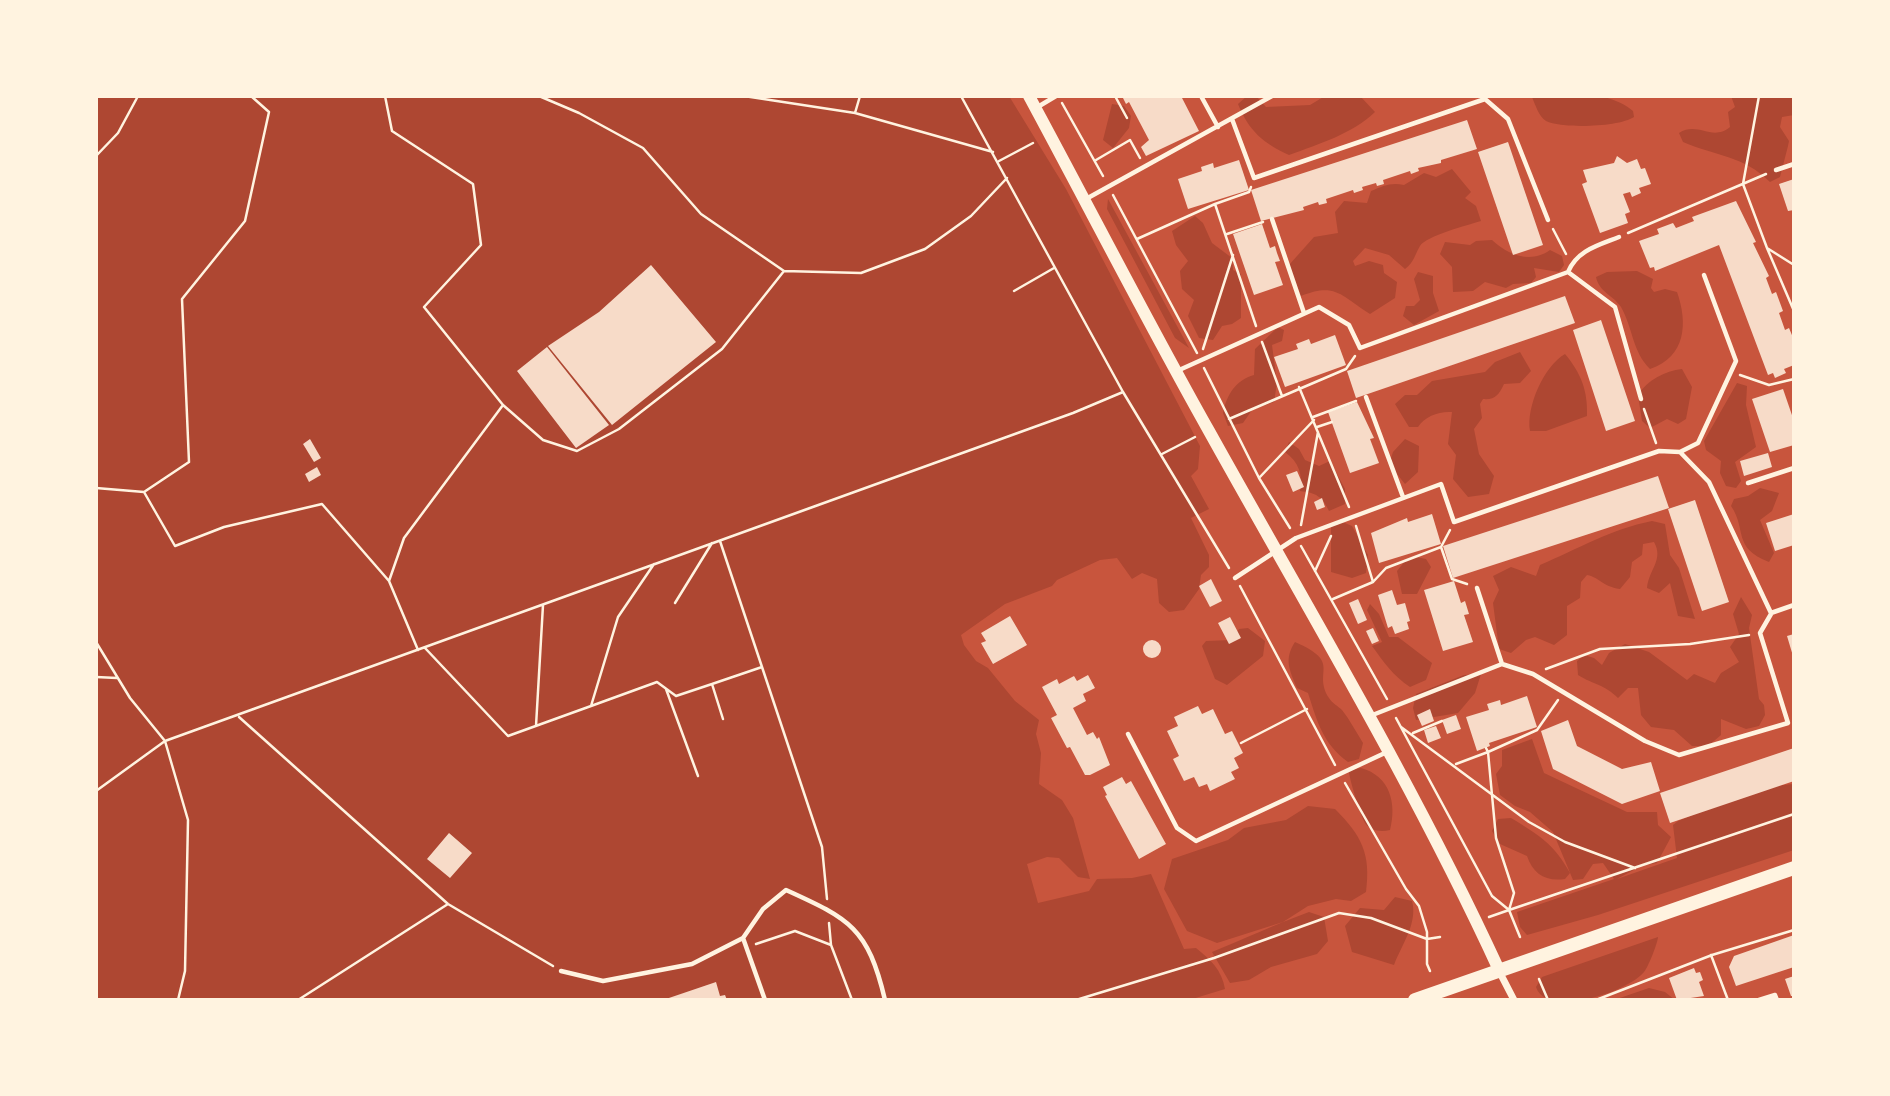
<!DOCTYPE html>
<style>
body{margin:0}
#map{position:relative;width:1890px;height:1096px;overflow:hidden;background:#c8553d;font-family:"Open Sans",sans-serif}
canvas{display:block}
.frame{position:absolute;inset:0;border:98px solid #fff3e0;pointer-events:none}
</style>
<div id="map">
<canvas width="1890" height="1096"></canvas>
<div class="frame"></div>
</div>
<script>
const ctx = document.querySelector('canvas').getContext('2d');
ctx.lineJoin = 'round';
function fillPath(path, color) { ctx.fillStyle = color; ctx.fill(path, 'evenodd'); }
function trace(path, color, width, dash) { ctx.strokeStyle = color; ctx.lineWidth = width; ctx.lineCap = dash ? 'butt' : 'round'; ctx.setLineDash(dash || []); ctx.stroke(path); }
fillPath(new Path2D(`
 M96,96H1009L1066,189L1200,446L1198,469L1191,476L1209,509L1191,518L1209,555V567L1201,575L1199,589L1184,610L1169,612L1159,603L1157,579L1142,573L1132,579L1117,558L1100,560L1057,580L1052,586L1005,604L961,635L964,645L976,661L988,668L1015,701L1039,720L1036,734L1041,753L1039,784L1062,800L1073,818L1090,879L1078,877L1059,858L1047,857L1027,864L1038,903L1089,891L1097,879L1132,878L1151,874L1184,949L1196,948C1210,959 1222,970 1225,989L1189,1000H96Z
 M1247,96H1256L1266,107L1310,105L1325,96H1360L1375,112C1352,134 1319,144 1289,155C1263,143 1249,131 1238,104Z
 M1516,96C1552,96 1604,86 1633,111L1634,117C1619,127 1563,129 1546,121C1539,117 1535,104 1532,97Z
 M1731,96H1794V115L1782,117L1780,127L1789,141L1788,146L1780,177L1770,182C1744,156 1716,156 1683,142L1679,133C1698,121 1712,142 1730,127L1728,112L1735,107Z
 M1112,104L1124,106L1131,116L1129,128L1113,148L1103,140Z
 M1452,169L1471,192L1465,198L1476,206L1481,221C1468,225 1426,236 1420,246C1414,256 1415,261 1405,269L1389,255L1365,248L1353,261L1355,266L1369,261L1383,265L1384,273L1397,282L1395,298L1370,314C1341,296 1336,282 1301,296L1289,265L1314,237L1338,233L1335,212L1344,201L1367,203L1371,191C1383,186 1391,182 1404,185L1424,173L1436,177Z
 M1108,199L1189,348L1175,338L1107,209Z
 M1195,216L1203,223L1212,243L1232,258L1233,270L1241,274V318L1232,324L1222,326L1213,340L1199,338L1188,316L1194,300L1182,289L1180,271L1188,261L1176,245L1172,231Z
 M1492,240C1508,255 1531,264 1550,250L1562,256L1564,265L1559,272L1534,268L1536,277L1531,283L1513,284L1506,288L1485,282L1473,291L1453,292L1452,267L1440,254L1445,242L1470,245L1476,241Z
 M1637,271L1653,279L1651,288L1654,292L1665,289L1677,292C1688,323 1686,357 1650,369C1632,351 1633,328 1621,307C1613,295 1599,292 1596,277L1607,272Z
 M1418,272L1433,276V293L1439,311L1414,325L1403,316L1406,306H1414L1420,300L1414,279Z
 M1278,327L1284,330L1282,341L1272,345L1277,383L1274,402L1252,410L1243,423L1228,426L1223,413C1227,394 1236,380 1254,375L1255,349Z
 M1520,352L1531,371L1520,383L1504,384C1499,395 1495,400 1483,399L1480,404L1482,418L1474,429L1479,454L1494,476L1489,494L1468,497L1453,479L1456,455L1448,444L1452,412C1439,411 1425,416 1418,427H1409L1395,404L1405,395H1417L1432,381L1485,372L1495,362Z
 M1565,354C1581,373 1588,391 1587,416L1546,431H1530C1526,407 1544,366 1565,354Z
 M1682,369L1692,387L1686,419L1678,424L1667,419L1650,428L1642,421L1638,395C1647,380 1665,371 1682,369Z
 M1737,383L1747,386L1746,405L1756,447L1735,462L1741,481L1736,488L1726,486L1720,473L1721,461L1706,450L1704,441Z
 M1405,439L1419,446L1418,472L1405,484L1389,464L1393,452Z
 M1289,442L1299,449L1305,460L1319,466L1330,461L1345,489V504L1329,511C1322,496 1316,493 1300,491C1303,475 1299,462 1285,452Z
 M1760,488L1779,493L1772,511L1760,520L1774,553L1769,562C1732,548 1747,529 1731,506L1734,499L1748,496Z
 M1340,521L1352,526L1368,555L1366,573L1352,578L1331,572V526Z
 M1652,521L1665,524L1670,555L1679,568L1695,619L1678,616L1670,583L1659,593L1647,588C1649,569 1664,560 1654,542L1643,544L1642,555L1632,562L1630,577L1620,589C1601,586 1601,578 1587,575L1581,582L1580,598L1567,606V635L1554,645L1535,637L1526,640L1511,653L1499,649L1493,603L1499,590L1493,576L1511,567L1536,576L1540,565C1578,549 1611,529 1652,521Z
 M1416,557L1426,559L1431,567L1417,594H1402L1397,571L1405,561Z
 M1741,597L1752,615L1749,628L1759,699L1764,705L1765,715L1759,726L1746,729L1721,719V735L1708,746H1692L1674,730L1651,727L1641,715L1638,688H1628L1618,698C1604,684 1594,685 1578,675L1577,661L1584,655L1594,658L1602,665L1609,653L1625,644L1649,652L1687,680L1694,674L1715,683L1721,673L1739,662L1730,647L1739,634L1733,614Z
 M1370,604L1379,614L1389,637H1398L1432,663L1426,680L1410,687C1393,676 1383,661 1372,646L1382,642L1367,610Z
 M1248,628L1265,641L1263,656L1227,685L1215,679L1202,646L1206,641L1232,640L1239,629Z
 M1295,642C1343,663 1312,671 1329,698C1332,703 1338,706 1342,710C1350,720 1356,732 1363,743L1359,759L1348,762C1323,744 1317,721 1308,693L1297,688C1289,669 1284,659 1295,642Z
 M1481,674L1475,693L1458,713L1416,720L1413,708L1416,694L1464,675Z
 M1532,739L1544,773L1627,812H1657L1658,825L1671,837L1657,863L1641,866L1617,879L1677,858L1673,825L1678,821L1761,787L1794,784V850L1598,915L1527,935L1520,927L1517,912L1614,879L1603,863L1593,864L1583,879L1573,880L1553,832L1530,812L1515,806L1500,795L1496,774L1502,766V750Z
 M1361,768C1390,776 1397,803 1390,830C1381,832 1370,831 1365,823C1361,816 1348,776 1349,770Z
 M1308,806L1335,809C1362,836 1371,854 1366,892L1351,901L1336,899L1308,906L1283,922L1217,943L1187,931L1164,889L1172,859L1228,840L1244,828L1286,820Z
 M1511,818C1539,835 1554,844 1570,873L1565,879C1546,882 1533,874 1527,856L1500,844L1492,831L1498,819Z
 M1395,897L1412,901C1418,923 1402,944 1394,965L1352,952L1345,926L1360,908L1384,910Z
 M1309,912L1324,917L1328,941L1317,954L1271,967L1249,980L1230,983L1212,952C1244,939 1276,924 1309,912Z
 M1658,937C1658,942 1648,968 1644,972C1628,992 1546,1019 1536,987L1542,977Z
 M1649,988L1665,992L1675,1000H1614Z`), '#ae4732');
fillPath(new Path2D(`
 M1122,96H1181L1199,131L1146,156L1141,147L1149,140L1129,102L1126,104Z
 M1467,120L1477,149L1441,160V163L1418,168L1419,171L1411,174L1410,171L1383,180L1384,184L1377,186L1376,183L1362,187L1363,190L1354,193L1353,190L1326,199L1327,203L1319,205L1318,202L1303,207L1304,210L1261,221L1251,190Z
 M1508,142L1543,245L1513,255L1478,152Z
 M1617,156L1627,163L1637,159L1641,169L1645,168L1651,184L1639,188L1641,193L1632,197L1630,192L1623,194L1630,212L1625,214L1628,223L1600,233L1582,184L1587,182L1583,170L1614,163Z
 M1239,160L1249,190L1188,209L1178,179L1202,171L1201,167L1213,163L1214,168Z
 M1794,179V210L1788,211L1779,184Z
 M1736,201L1756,242L1753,243L1769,276L1766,278L1772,294L1776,292L1783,311L1779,313L1785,330L1789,328L1794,340V365L1784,369L1786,373L1775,378L1773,373L1768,375L1719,245L1655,271L1654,267L1650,268L1639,241L1659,234L1657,229L1673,223L1676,228L1694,221L1692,217Z
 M1262,224L1270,248L1275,246L1277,253L1280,261L1275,262L1283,285L1254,295L1233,234Z
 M651,265L716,342L612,425L548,346L599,312Z
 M1565,296L1575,323L1356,398L1347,371Z
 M1601,320L1635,421L1606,431L1573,330Z
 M1335,335L1346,365L1285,387L1274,357L1298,349L1296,344L1309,339L1311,344Z
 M547,347L609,425L576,448L517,371Z
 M1783,389L1794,421V445L1770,452L1752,399Z
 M1357,402L1374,438L1370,439L1379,463L1350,473L1328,412Z
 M310,439L321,458L314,462L303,444Z
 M1768,453L1772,467L1744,476L1740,461Z
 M317,467L321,475L309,482L305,474Z
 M1297,471L1304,487L1293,492L1286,475Z
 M1658,476L1669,508L1453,578L1443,546Z
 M1322,498L1325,507L1317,510L1314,502Z
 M1695,500L1729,602L1702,611L1668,509Z
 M1432,514L1441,544L1379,563L1371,533L1407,518L1408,522Z
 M1794,514V545L1775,551L1766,523Z
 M1211,579L1222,601L1210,607L1199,586Z
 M1454,581L1461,603L1465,601L1469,614L1464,615L1473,642L1443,651L1424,590Z
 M1392,590L1397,605L1405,603L1410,621L1407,622L1409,629L1395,634L1392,626L1388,628L1378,595Z
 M1358,599L1367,620L1358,624L1349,603Z
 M1010,616L1027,645L993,664L981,643L986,641L981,633Z
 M1230,617L1241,638L1229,644L1218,623Z
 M1373,628L1379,641L1372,644L1366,631Z
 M1794,634V656H1793L1787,636Z
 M1143 649a9 9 0 1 1 18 0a9 9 0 1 1-18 0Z
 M1088,675L1095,688L1083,694L1086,701L1073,708L1087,735L1093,732L1097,739L1099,737L1110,765L1090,775H1085L1070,747L1067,748L1051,718L1057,715L1042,687L1057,679L1059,684L1074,676L1077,681Z
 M1527,696L1537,727L1489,743L1490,746L1477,751L1466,717L1489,710L1487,704L1500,700L1501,705Z
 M1198,706L1202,714L1213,709L1225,734L1232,731L1243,753L1234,758L1239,768L1231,772L1235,779L1210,791L1207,784L1199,787L1194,777L1184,781L1173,759L1179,756L1167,731L1178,726L1174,717Z
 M1430,709L1434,721L1422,726L1417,715Z
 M1456,715L1461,729L1447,734L1442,720Z
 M1568,720L1577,746L1622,769L1651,762L1660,791L1622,804L1553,769L1541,731Z
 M1436,726L1441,738L1428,743L1424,730Z
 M1794,748V781L1670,823L1660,793Z
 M1122,777L1126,784L1131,781L1166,844L1139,859L1105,796L1107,795L1103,787Z
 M449,833L472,853L450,878L427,859Z
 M1794,935V967L1736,986L1729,967L1734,956Z
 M1694,968L1696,973L1700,972L1703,980L1699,982L1704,996L1677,1000L1669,978Z
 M1794,976V996H1791L1785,979Z
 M716,982L720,996L725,995L727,1000H663Z`), '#f7dbc8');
trace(new Path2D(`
 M251,96L269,112L245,221L182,299L189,462L144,492L175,546L224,527L322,504L389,581
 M385,96L392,131L473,184L481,245L424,307L503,405L404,538L389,581L418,650
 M539,96L579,113L643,148L701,214L784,271L861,273L925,249L971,216L1007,178
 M744,96L855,113L993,152
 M961,96L1123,392L1229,568
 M1115,96L1127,118
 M1759,96L1743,184L1767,248L1794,265
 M1062,103L1103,176
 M855,113L860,96
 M96,156L118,133L138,96
 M1096,160L1130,140L1140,158
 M999,161L1033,143
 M1113,195L1197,353
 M1215,204L1249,192L1251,187
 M1553,229L1566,254
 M1628,233L1766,174
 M1227,234L1263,222
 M1137,239L1215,204L1256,326
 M1767,248L1794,311
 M1014,291L1054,268
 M1262,342L1282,396
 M1203,349L1233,255
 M1204,368L1259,478L1290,528
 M1740,375L1769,385L1794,379
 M1299,387L1349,507
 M503,405L543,440L577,451L619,429L722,349L784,271
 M1644,409L1656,443
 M1313,417L1356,401
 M1229,419L1346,369L1355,356
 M1317,427L1332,422
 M1162,454L1195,437
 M1259,478L1314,420
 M96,488L144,492
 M1301,525L1318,432
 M1356,526L1373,582
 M1450,530L1441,547L1452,579L1467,584
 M720,541L822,847L827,899
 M1301,546L1387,699
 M1315,571L1331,536
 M1240,586L1335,765
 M1333,599L1373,582L1386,568L1441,547
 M675,603L712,543
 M96,642L130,698L165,741L188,820L185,971L178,1000
 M425,648L508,736L591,706L618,617L654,564
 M1546,669L1600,649L1690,644L1749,635
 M96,677L117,678
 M712,684L762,667
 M666,689L698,776
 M591,706L657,682L676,696L712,684L723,719
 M239,717L448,904L553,966
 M1396,718L1492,896L1509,910
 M536,726L543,605
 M1401,727L1529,822L1565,842L1635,868
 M1413,733L1442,721
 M1241,743L1307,709
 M1456,764L1488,752L1486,748
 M1345,783L1406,889L1419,906L1427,932V964L1430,971
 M96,791L165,741L1073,413L1123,392
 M1509,910L1514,893L1496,838L1488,752L1537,730L1558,700
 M1489,917L1509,910
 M829,923L831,945
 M1520,937L1509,910L1794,814
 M756,944L795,931L831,945L852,1000
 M1711,955L1728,1000
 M1539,979L1548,1000
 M298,1000L448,904
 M1076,1000L1214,958L1339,913L1371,918L1427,939L1440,937
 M1596,1000L1712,955L1794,930`), '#fff3e0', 2.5);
trace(new Path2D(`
 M1201,96L1218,127
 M1485,99L1508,119L1548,220
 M1036,108L1056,96
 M1232,119L1254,178L1485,99
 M1776,170L1794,164
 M1086,199L1272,96
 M1272,219L1304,313
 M1568,272L1615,307L1641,399
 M1177,371L1319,307L1349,325L1360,348L1568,272C1577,250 1599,245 1619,237
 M1366,397L1403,497
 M1680,452L1698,443L1736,361L1704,275
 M1748,483L1794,468
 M1235,578L1296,538L1441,484L1454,522L1659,451L1680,452L1709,482L1771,613L1794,605
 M1477,588L1502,664
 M1370,716L1502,664L1533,674L1645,741L1679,755L1788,723L1760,633L1771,614
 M1128,734L1177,828L1196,841L1387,752
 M561,971L603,981L692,964L743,938
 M765,1000L743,938L763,909L786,890C850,919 868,928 885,1000
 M1759,1000L1775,995L1777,1000`), '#fff3e0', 4.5);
trace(new Path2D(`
 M1499,971L1514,1000`), '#fff3e0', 7);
trace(new Path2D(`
 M1029,96C1089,207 1147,321 1209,431C1308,609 1414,785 1499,970`), '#fff3e0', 12);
trace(new Path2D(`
 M1415,1000L1794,868`), '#fff3e0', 14);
</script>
